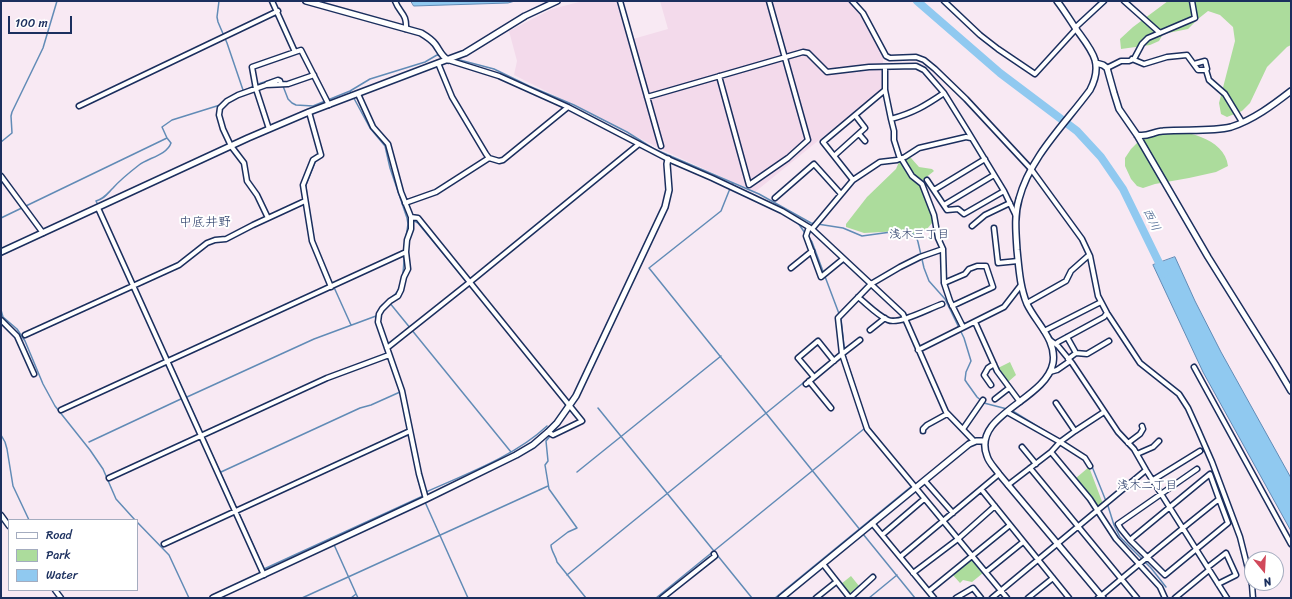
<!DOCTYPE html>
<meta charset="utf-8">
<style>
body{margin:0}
#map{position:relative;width:1292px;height:599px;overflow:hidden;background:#f8e9f3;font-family:Sriracha,sans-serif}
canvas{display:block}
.frame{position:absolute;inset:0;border:2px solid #1b2f5e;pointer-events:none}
.legend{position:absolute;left:8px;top:519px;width:130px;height:72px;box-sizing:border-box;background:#fff;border:1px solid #a4acbf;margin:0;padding:5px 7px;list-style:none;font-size:12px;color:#1b2f5e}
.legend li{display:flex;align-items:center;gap:8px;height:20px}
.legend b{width:20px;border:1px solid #a4acbf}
.north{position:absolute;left:1244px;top:551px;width:40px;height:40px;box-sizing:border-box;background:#fff;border:1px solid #a4acbf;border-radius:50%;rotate:162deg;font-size:11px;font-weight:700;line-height:16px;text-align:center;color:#1b2f5e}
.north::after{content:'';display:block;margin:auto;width:14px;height:18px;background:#d1495b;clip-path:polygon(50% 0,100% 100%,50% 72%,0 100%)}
.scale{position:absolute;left:8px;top:16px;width:64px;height:18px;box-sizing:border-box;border:2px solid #1b2f5e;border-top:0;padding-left:5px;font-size:12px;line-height:14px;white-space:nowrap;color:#1b2f5e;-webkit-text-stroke:3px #fff;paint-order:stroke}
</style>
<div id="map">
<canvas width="1292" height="599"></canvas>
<div class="frame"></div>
<ul class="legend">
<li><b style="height:5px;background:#fff"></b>Road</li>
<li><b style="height:11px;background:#acdc9c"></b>Park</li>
<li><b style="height:11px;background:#90c9f0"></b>Water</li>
</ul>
<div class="north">N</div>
<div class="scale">100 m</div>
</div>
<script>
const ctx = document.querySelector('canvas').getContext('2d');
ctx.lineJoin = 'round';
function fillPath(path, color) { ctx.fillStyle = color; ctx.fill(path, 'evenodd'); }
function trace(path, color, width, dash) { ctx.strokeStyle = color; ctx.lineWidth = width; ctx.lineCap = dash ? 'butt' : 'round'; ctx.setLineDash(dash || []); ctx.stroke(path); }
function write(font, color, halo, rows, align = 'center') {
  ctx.font = font + ' Sriracha,"Klee One",sans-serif'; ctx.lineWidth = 4; ctx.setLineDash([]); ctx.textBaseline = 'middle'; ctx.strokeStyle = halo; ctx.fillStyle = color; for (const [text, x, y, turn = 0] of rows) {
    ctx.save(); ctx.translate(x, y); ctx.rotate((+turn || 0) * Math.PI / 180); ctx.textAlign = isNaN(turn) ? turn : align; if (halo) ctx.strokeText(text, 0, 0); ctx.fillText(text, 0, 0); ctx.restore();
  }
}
fillPath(new Path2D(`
 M583,1H622L633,39L668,29L660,1H850L870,27L883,58V88L755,192L667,152L514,75L517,61L509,31L552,9Z`), '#f3daeb');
fillPath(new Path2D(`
 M1168,1H1291V45L1287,47L1267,67L1250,103L1242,111L1227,117L1221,114L1219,103L1235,41L1233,27L1220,15L1208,11L1198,19L1188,29L1163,34L1159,41L1150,45L1121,49L1120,39L1133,27Z
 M1158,129C1182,130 1225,137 1228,166L1216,172L1189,178L1155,184L1143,188L1137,186L1131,179L1125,166V158L1131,149L1146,134Z
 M907,158H911L919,167L932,169L934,171C931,174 927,176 924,179C918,187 931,211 933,222L926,230L915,234L901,231L864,233L846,227V224L867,197L896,169L899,162Z
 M1010,362L1016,375L1008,382L998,368Z
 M1089,467L1103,504L1098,508L1076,478Z
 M970,559L973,560L983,573L972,582L963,580L960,583L952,574Z
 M851,576L859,586L849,594L841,584Z`), '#acdc9c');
const water = new Path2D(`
 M411,1H515L508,3L414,6Z
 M1175,257L1195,301L1221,352L1291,478V531L1203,372L1153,265Z`);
fillPath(water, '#90c9f0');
trace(water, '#618bb6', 1);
trace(new Path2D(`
 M219,1L217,17L218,22L227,43L243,90
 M456,59L494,69L529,86L574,105L627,132L654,149L759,194L811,223L843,228L862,236L891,232L913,234L916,236L918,242L924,268L929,281L945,299L964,338L971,361L966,372L965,380L967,383L977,397L984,403L1007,409
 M283,86L288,99L292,103L296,105L313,106L350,91L370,79L425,62L437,55L441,56
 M350,91L370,128L385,146L390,168L407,218L408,224L405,243
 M239,93L261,83L278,78
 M1,142L12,133L11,116L12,112L43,48L57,1
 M733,183L729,191L721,211L649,268L861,531
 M307,198L306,185L316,160
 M98,205L96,201C104,199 107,194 113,188C120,180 130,172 139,165C148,158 167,155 171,143L167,138
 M1,218L167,138L162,127L172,120L220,105L223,102
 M411,219L418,223L479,297
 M799,221L798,223L805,233
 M808,236L812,242L841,319L845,355L868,426L908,476
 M328,274L351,325
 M392,297C403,290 404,267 404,255
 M389,302L511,452
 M380,308L382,305L389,300
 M1,310L3,317L17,329L25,341L43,384L55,406L90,450L103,469L116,499L135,520
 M377,323L384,346
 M388,357L400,392L413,454
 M173,368L264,569L423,496L426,492C466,474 515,456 547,426
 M550,384L567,406
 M187,397L314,339L376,316
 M598,408L752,598
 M570,409L579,421H578
 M1011,410L1076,450
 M1,435L5,442L7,449L13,486L29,520
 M551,435L546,441L548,461L545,465L549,489L577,528L568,532L551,545C551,551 556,556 557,562L586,598
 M89,442L183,398
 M1086,457L1091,464L1108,506L1114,525L1120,537L1151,568L1166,587
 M221,472L360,408L371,405L400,392
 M577,472L721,356
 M418,479L423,497
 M425,502L468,598
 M137,522L169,555L189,598
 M863,534L915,598
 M331,538L358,598
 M567,575L840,353
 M302,598L548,486
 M351,598L356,594
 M656,598L865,428
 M775,598L913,485
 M869,598L897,575`), '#618bb6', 1.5);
trace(new Path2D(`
 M917,1L1000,73L1077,131L1101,157L1123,189L1164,273`), '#90c9f0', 8);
const minor = new Path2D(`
 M272,1L295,52L301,50L329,105
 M395,1C400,14 407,13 406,29
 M620,1L661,146
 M852,1L863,13L886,56L890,58L916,57L924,60L935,69L966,99L1031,169L1082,239L1090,256L1098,296L1107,313L1140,363L1179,394L1188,408L1198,430L1212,462L1240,537L1252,585L1253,598
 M944,1L980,35L998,49L1035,74L1076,29L1077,26L1104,1
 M1124,1L1160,33
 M1132,59L1144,64L1167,57L1187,55L1198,70H1206L1207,69L1205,61L1194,64
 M448,60L499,76L568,107L668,159L712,178L782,211L812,229L903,314L946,412L974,441
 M438,63L452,97L486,154L489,158L499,161L503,160L568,107
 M885,67V90L891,119C913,113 925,106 944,93
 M1107,68L1121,61H1129L1134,59L1142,44L1148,38L1195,18L1192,1
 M1206,70L1209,80L1225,94L1242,122
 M719,76L749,185L788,158L808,140L769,1
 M267,84L278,80L280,81L281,84
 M358,94L373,127L388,144L401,192L411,217V229L407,240L406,252L408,269L404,277L401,290L398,296L390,301L382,309L379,314L378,322L402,391L419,474L426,499
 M647,97L803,52L808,53L827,72L869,67L916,66L924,70L944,93L967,130L1004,191L1016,216
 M79,106L278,11
 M309,112L321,155L313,160L303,185L312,241L331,287
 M891,119L894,131V140L900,159
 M269,129L256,89L252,67L295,52
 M859,134L865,141
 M834,156L865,128L855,115
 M901,158L912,176L922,184L934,215L938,238L943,249L944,283L950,301L963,327
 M1,176L43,233
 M853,180L823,142L885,90
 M927,180L947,210L958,209L964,214L1004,191
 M934,190L985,159
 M775,198L814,164L841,194
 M405,203L436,192L489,158
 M944,205L994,175
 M98,208L264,575
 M411,217L418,218L582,421L553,435L548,432
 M268,218L257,195L247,181L244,163L231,146L223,129L219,115L220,108L227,101L238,95L266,85L288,84L314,75
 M972,226L985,215L1010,203
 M809,227L806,236L821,277L843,259
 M994,228L998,263L1018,261
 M812,229L853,180L880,162L897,160L905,157L919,148L966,137L971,138
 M791,268L812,251
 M944,283L965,274L969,269L977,266H986L993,287L952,306
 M858,297C867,304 877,315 888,320C899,325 930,308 942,304
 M1027,303L1066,281L1071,271L1089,255
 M1,320L17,336L34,374
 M975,322L997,371L1020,402
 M870,330L885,318
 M1044,331L1101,302
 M25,335L179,265L207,243L215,240L226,239L253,225L305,201
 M1067,337L1076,353
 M860,340L842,354L867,429L1007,598
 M1050,340L1058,346L1072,363L1118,432L1134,449L1146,470L1227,598
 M1056,344L1058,342L1104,317L1107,313
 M387,348L470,282L639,144
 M918,350L1004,307L1021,285
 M1068,359L1076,353L1087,354L1109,341
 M1194,367L1291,544
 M1050,372L1057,370L1070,361
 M814,377L798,358L818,341L834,361
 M809,381L831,408
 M806,384L842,354L838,318L871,284L900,267L920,257L943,249
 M991,385L984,375L988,368L994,364
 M995,399L1009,388
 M1056,403L1075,431
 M61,410L406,252
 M1007,412L1060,442L1085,458L1090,466
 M963,429L983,400
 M923,431V429L927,425L947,414
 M1128,443L1140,434L1143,429L1142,426
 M1022,447L1036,464
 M1051,452L1090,499L1116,539L1160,587L1165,598
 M1137,454L1153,447L1159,441
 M1030,468L1137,598
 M1197,469L1118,524L1121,529L1130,540L1210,474L1219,499
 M109,478L327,378L389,355
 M1153,480L1200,451
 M925,481L953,513
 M1008,485L1051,452L1060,442L1075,431L1104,412
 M981,489L1069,598
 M1,515L9,526
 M872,523L934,598
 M882,535L924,499
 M164,544L410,431
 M900,557L999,474
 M823,564L849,597L848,598
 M1208,567L1226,553L1236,575L1218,584
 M986,572L1023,542
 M913,573L958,539L995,506
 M55,590L61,598
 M929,591L1010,525
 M662,598L715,556L714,554
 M816,598L836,582
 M850,598L873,577
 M956,598L973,588L981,598
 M992,598L1146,470
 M1028,598L1053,578
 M1098,598L1101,596C1140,563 1179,531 1219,499L1228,523L1165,575L1130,540
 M1175,598L1209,570`);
const tertiary = new Path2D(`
 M306,1L421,33C426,36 431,39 435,44C439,49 441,56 448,60
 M1057,1C1064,10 1070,20 1076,29C1092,51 1104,63 1090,90C1065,124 1030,157 1019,199C1014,216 1016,233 1017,250C1019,269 1020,287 1027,304C1036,323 1057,340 1053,363C1046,400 971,415 987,456C989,463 995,468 999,474L1103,598
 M1096,63L1103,65L1107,68L1114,93L1119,109L1137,135L1208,257L1275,364L1291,391
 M1137,135C1147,138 1154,131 1163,131C1184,129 1211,132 1231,127C1253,120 1273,105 1291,91
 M1,252L248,138L309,112L438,63L465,53L525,16L557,1
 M213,598L426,499L516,455L533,445L548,432L557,423L576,396L665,207L669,190L667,164L668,159
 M781,598L969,444L976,441H985`);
trace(minor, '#1b2f5e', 7);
trace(tertiary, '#1b2f5e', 8);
trace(minor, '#fff', 4);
trace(tertiary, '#fff', 5);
write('italic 12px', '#3e5d8a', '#fff', [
 ["西川",1151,220,64]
]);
write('12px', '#1b2f5e', '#fff', [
 ["浅木三丁目",919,235],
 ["浅木二丁目",1147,486]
]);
write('13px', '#1b2f5e', '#fff', [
 ["中底井野",205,223]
]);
</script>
